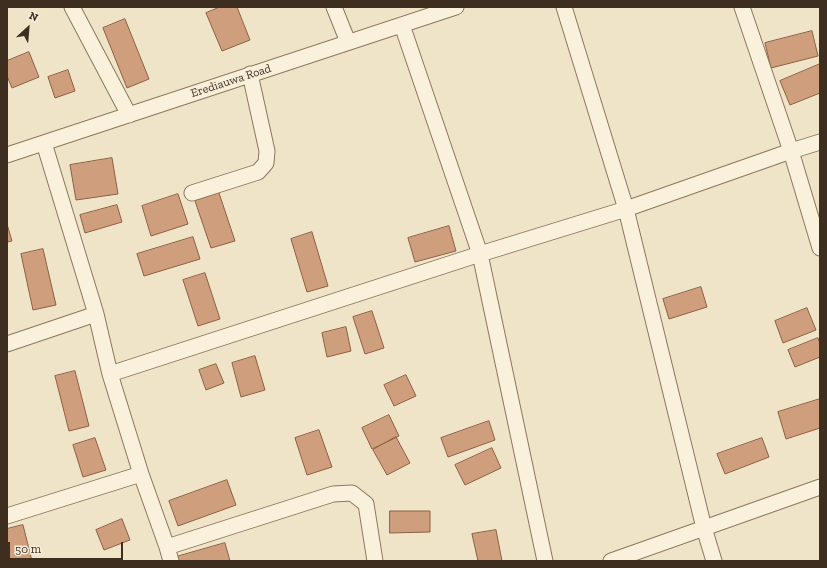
<!DOCTYPE html>
<style>
body{margin:0}
#map{position:relative;width:827px;height:568px;overflow:hidden;background:#f0e4c8;font-family:"Zilla Slab",serif}
canvas{display:block}
.frame{position:absolute;inset:0;border:8px solid #3d2e20;pointer-events:none}
.north{position:absolute;left:8px;top:8px;width:40px;height:40px;-webkit-text-stroke:3px #f7eed8;paint-order:stroke;rotate:26deg;font-size:11px;font-weight:700;line-height:16px;text-align:center;color:#3d2e20}
.north::after{content:'';display:block;margin:auto;width:14px;height:18px;background:#3d2e20;clip-path:polygon(50% 0,100% 100%,50% 72%,0 100%)}
.scale{position:absolute;left:8px;top:542px;width:115px;height:18px;box-sizing:border-box;border:2px solid #3d2e20;border-top:0;padding-left:5px;font-size:12px;line-height:14px;white-space:nowrap;color:#3d2e20;-webkit-text-stroke:3px #f7eed8;paint-order:stroke}
</style>
<div id="map">
<canvas width="827" height="568"></canvas>
<div class="frame"></div>
<div class="north">N</div>
<div class="scale">50 m</div>
</div>
<script>
const ctx = document.querySelector('canvas').getContext('2d');
ctx.lineJoin = 'round';
function fillPath(path, color) { ctx.fillStyle = color; ctx.fill(path, 'evenodd'); }
function trace(path, color, width, dash) { ctx.strokeStyle = color; ctx.lineWidth = width; ctx.lineCap = dash ? 'butt' : 'round'; ctx.setLineDash(dash || []); ctx.stroke(path); }
function write(font, color, halo, rows, align = 'center') {
  ctx.font = font + ' "Zilla Slab",serif'; ctx.lineWidth = 3.5; ctx.setLineDash([]); ctx.textBaseline = 'middle'; ctx.strokeStyle = halo; ctx.fillStyle = color; for (const [text, x, y, turn = 0] of rows) {
    ctx.save(); ctx.translate(x, y); ctx.rotate((+turn || 0) * Math.PI / 180); ctx.textAlign = isNaN(turn) ? turn : align; if (halo) ctx.strokeText(text, 0, 0); ctx.fillText(text, 0, 0); ctx.restore();
  }
}
const building = new Path2D(`
 M220,7H237L250,40L222,51L206,13Z
 M125,19L149,79L127,88L103,28Z
 M812,31L818,56L771,68L765,43Z
 M29,52L39,77L12,88L7,76V61Z
 M820,64V93L790,105L780,81Z
 M68,70L75,91L55,98L48,77Z
 M112,158L118,194L76,200L70,165Z
 M219,193L235,241L211,248L195,201Z
 M178,194L188,224L151,236L142,206Z
 M117,205L122,222L85,233L80,215Z
 M7,224L12,241L7,242Z
 M449,226L456,251L415,262L408,238Z
 M312,232L328,286L307,292L291,239Z
 M193,237L200,259L144,276L137,254Z
 M43,249L56,305L33,310L21,254Z
 M205,273L220,319L198,326L183,280Z
 M701,287L707,307L669,319L663,299Z
 M807,308L816,330L783,343L775,321Z
 M372,311L384,348L365,354L353,317Z
 M346,327L351,351L327,357L322,333Z
 M818,338L820,344V357L795,367L788,350Z
 M255,356L265,390L241,397L232,363Z
 M216,364L224,383L206,390L199,370Z
 M75,371L89,426L69,431L55,376Z
 M406,375L416,396L394,406L384,385Z
 M820,399V428L786,439L778,412Z
 M389,415L399,436L372,449L362,428Z
 M489,421L495,440L448,457L441,438Z
 M319,430L332,467L307,475L295,438Z
 M396,437L410,463L387,475L373,450Z
 M95,438L106,470L83,477L73,445Z
 M762,438L769,457L725,474L717,454Z
 M492,448L501,468L465,485L455,465Z
 M227,480L236,505L178,526L169,501Z
 M390,511H430V532L390,533Z
 M122,519L130,540L104,550L96,530Z
 M23,525L32,561H7V529Z
 M496,530L502,561H478L472,534Z
 M225,543L230,561H177L176,557Z`);
fillPath(building, '#cf9f7d');
trace(building, '#8d5f41', 1);
const minor = new Path2D(`
 M72,7L129,115
 M334,7L348,42
 M564,7L626,209L704,528L714,561
 M742,7L791,151L820,248
 M402,25L480,254L545,561
 M44,143L96,314L110,374L141,474L167,547L171,561
 M7,155L456,7
 M192,193L258,172L266,163L267,151L250,74
 M7,344L96,314
 M110,374L480,254L626,209L791,151L820,142
 M7,516L141,474
 M167,547L333,494L352,493L366,504L375,561
 M611,561L820,487`);
trace(minor, '#8d765c', 17);
trace(minor, '#faf1dc', 15);
write('12px', '#3d2e20', '#f7eed8', [
 ["Erediauwa Road",231,81,-18]
]);
</script>
